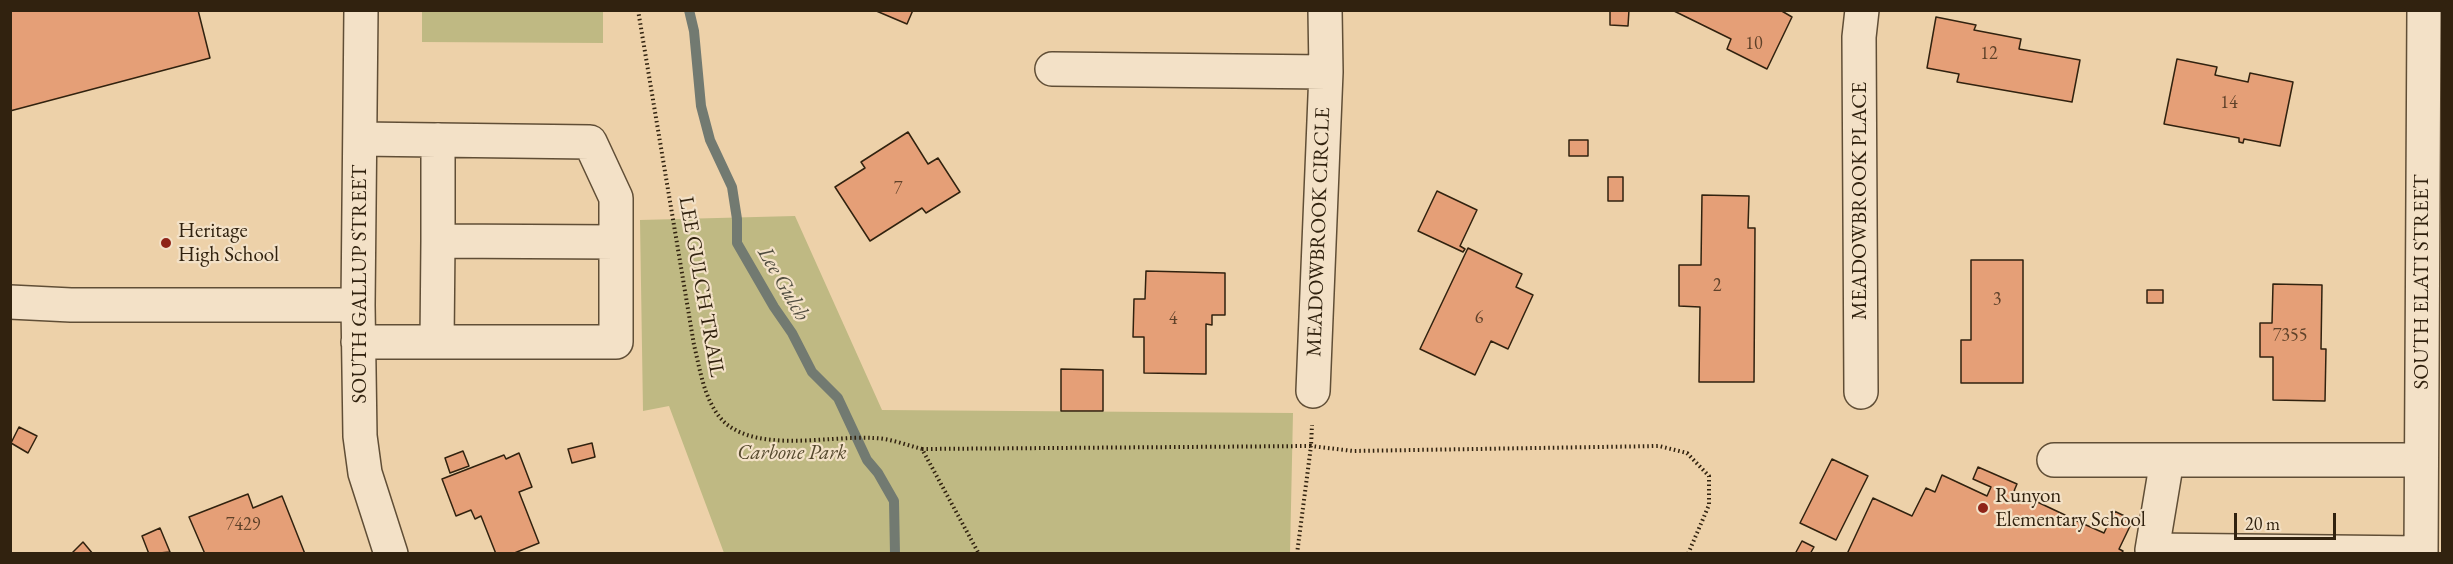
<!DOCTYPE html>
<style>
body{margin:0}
#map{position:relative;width:2453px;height:564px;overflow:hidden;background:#edd1a9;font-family:"EB Garamond",serif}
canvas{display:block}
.frame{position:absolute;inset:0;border:12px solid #31220f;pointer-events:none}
.scale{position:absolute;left:2234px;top:513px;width:102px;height:27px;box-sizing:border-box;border:3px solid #31220f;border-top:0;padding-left:8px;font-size:18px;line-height:21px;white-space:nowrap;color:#31220f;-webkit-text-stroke:4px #f3e1c7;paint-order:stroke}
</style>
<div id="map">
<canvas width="2453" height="564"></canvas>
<div class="frame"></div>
<div class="scale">20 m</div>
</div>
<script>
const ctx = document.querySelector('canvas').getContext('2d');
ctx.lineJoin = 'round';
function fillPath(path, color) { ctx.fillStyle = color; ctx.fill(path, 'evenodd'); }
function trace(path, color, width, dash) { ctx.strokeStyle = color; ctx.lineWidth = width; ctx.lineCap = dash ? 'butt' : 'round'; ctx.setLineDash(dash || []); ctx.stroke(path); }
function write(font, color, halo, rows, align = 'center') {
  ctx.font = font + ' "EB Garamond",serif'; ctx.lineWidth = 4.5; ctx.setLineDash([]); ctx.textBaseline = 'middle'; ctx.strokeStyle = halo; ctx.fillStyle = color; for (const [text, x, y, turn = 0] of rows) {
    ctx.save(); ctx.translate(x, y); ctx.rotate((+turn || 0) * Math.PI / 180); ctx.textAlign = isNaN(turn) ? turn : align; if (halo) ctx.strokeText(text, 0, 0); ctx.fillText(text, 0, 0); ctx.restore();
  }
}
fillPath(new Path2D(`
 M422,11H603V43L422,42Z
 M795,216L882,410L1293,413L1290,553H724L669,406L643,411L640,220Z`), '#bfb983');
trace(new Path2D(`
 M689,10L694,31L701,106L710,140L732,187L737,219V243L774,307L792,333L812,372L838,398L867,460L878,473L894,501L895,554`), '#727a71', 10);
const building = new Path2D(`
 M10,10H198L210,58L10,111Z
 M874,10H913L907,24Z
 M1610,10H1629L1628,26L1610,25Z
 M1672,10H1780L1792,17L1767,69L1727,49L1731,39Z
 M1936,17L1976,25L1974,30L2021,39L2019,49L2080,60L2072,102L1957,82L1959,74L1927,68Z
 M2177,59L2217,67L2215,75L2248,82L2250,73L2293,82L2280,146L2244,139L2243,143L2239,142V138L2164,124Z
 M908,132L928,164L938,158L960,192L926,213L922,208L870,241L835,187L865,168L861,162Z
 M1569,140H1588V156H1569Z
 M1608,177H1623V201H1608Z
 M1437,191L1477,210L1460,246L1465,249L1463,252L1418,231Z
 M1702,195L1749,196L1748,228H1755L1754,382H1699L1700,307L1679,306V265H1701Z
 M1468,248L1522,274L1516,287L1533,295L1508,349L1491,341L1475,375L1420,349Z
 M1971,260H2023V383H1961V340H1971Z
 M1146,271L1225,273V315H1212V325L1206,324V374L1144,373V337H1133L1134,299H1145Z
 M2273,284L2322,285L2321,349H2326L2325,401L2273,400V357H2260V323H2272Z
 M2147,290H2163V303H2147Z
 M1061,369L1103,370V411H1061Z
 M19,427L37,436L28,453L11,443Z
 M592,443L595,457L572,463L568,449Z
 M463,451L469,466L450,473L445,458Z
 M519,453L532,487L519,492L539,543L512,554H496L481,516L475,519L471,510L456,516L442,479L504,455L506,459Z
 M1832,459L1868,476L1836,540L1800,523Z
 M1978,467L2017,484L2014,491L2065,515L2061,524L2064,526L2068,517L2104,533L2114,511L2133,520L2119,549L2123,551L2121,554H1847L1873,498L1912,516L1926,488L1935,492L1942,475L1987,496L1991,487L1973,479Z
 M248,494L253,508L282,496L305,554H205L189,517Z
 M160,528L170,552L149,554L142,536Z
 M1802,541L1814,547L1810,554H1795Z
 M83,542L93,554H71Z`);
fillPath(building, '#e59f77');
trace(building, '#31220f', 1.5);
const minor = new Path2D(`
 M361,10L358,305L360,436L365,473L391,554
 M1052,69L1326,72
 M438,140V241
 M10,302L71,305H358
 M358,342H616V198L590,142L360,139
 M437,342L438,241L616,242
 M1313,391L1326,72L1325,10
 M1861,392L1859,37L1862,10
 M2054,460H2421
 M2167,460L2152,550L2421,553
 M2421,554L2424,10`);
trace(minor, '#604e36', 36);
trace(new Path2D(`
 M638,10L694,345C700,369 703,394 718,415C748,456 828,435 873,438C889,438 906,445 922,449L979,554
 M922,449L1311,446L1312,425
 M1297,554L1311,446L1353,451L1659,446L1687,453L1709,476V505L1688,554`), '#31220f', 4, [1.5, 3]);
trace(minor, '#f3e1c7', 33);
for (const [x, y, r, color] of [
 [166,243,6,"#8f2418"],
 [1983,508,6,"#8f2418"]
]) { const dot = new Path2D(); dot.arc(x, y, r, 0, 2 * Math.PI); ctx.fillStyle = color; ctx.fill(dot); trace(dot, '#f3e1c7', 2); }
write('18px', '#5e4129', null, [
 ["10",1754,44],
 ["12",1989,54],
 ["14",2229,103],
 ["7",898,189],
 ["2",1717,286],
 ["3",1997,300],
 ["6",1479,318],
 ["4",1173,319],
 ["7355",2290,336],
 ["7429",243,525]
]);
write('21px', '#31220f', '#f3e1c7', [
 ["MEADOWBROOK PLACE",1860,201,-90],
 ["MEADOWBROOK CIRCLE",1319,232,-88],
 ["SOUTH ELATI STREET",2422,282,-90],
 ["SOUTH GALLUP STREET",360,284,-90],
 ["LEE GULCH TRAIL",701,287,80]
]);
write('21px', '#31220f', '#f3e1c7', [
 ["Heritage",178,231],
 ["High School",178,255],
 ["Runyon",1995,496],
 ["Elementary School",1995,520]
], 'left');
write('italic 21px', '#54482c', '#f3e1c7', [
 ["Carbone Park",792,453]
]);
write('italic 22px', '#514e40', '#f3e1c7', [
 ["Lee Gulch",783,284,60]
]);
</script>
